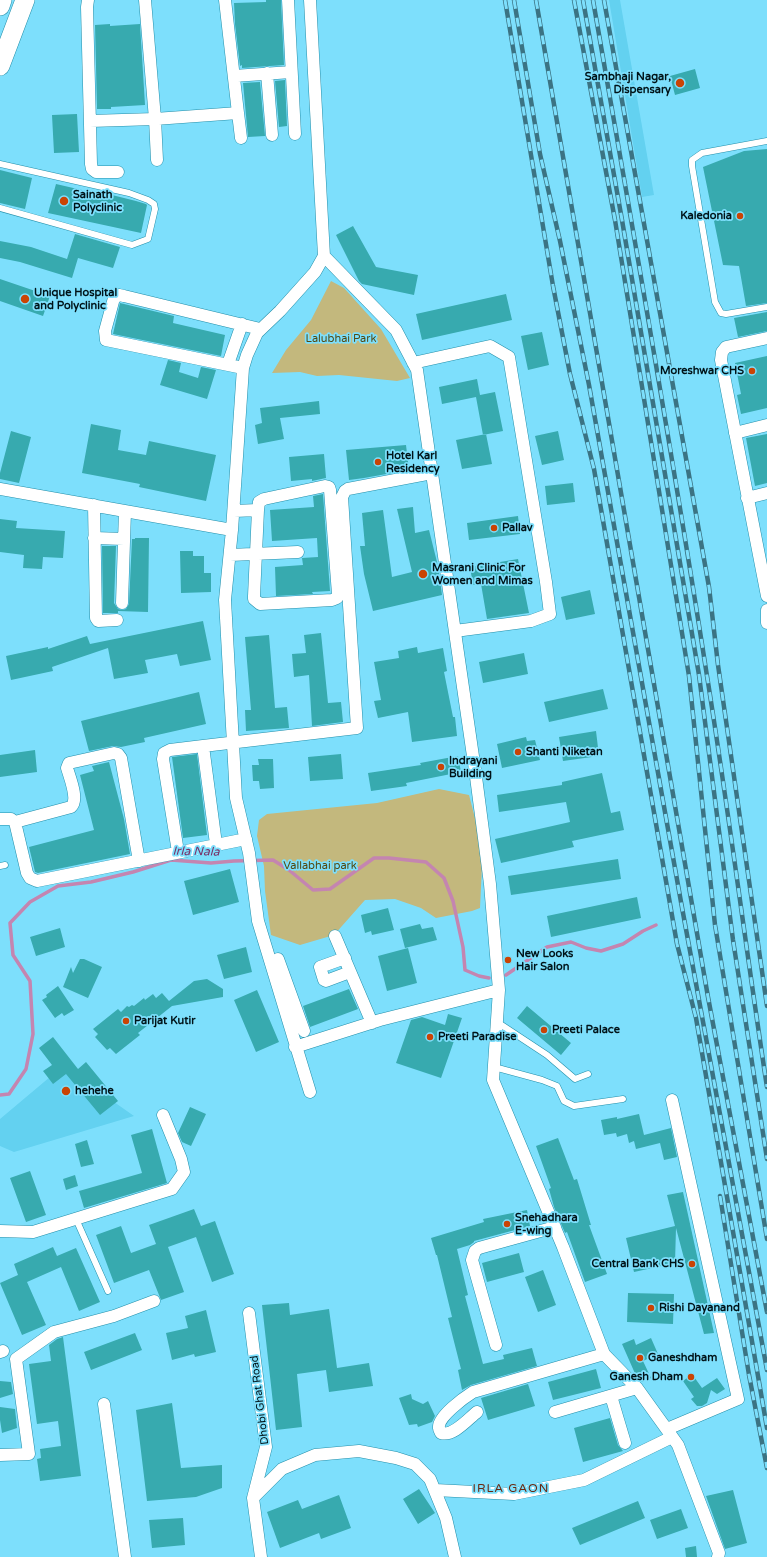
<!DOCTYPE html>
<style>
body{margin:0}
canvas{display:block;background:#7ddffc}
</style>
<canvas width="767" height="1557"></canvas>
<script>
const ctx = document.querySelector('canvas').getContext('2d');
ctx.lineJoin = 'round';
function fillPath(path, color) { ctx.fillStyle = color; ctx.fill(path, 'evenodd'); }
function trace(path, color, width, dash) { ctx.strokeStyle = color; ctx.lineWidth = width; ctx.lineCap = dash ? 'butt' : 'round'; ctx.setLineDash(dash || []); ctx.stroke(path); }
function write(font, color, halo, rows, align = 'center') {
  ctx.font = font + ' "Varela Round",sans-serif'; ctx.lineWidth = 3.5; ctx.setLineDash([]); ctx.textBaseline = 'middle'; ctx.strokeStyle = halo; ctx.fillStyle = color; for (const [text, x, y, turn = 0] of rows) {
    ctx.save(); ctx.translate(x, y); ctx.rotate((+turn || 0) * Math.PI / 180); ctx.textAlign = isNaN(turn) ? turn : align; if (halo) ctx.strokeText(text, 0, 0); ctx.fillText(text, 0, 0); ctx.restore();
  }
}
fillPath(new Path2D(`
 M609,0H620L654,195L642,197Z
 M63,1066L134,1116L14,1152L0,1146V1119Z`), '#63d1f0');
fillPath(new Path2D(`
 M331,281L344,288L381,329L410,378L397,381L339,375L317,376L300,372L272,373L286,350L311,320Z
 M439,789L469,795L476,822L482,866L480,908L472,911L436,918L421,908L395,899L365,900L334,935L300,945L271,935L265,891L264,866L257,836L259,820L267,814L377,803Z`), '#c3b87d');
trace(new Path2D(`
 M506,975L547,947L571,942L586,948L601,951L623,944L643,931L656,925
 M0,1095L9,1094L26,1069L33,1034L30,981L13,955L10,923L30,902L58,886L91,882L133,872L171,860L211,863L234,861L273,860L289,870L313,890L330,889L374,858H389L426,862L444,878L453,901L463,947L465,970L479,976L489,978`), '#c485b0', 3.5);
fillPath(new Path2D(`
 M266,0H281L284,65L242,68V65L240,66L235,24L234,3L266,2Z
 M110,24V26L140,24L145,105L111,107V109H97L95,25Z
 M695,69L700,88L675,95L670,76Z
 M285,80L287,126L279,127L275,81Z
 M260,82L265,136L248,137L243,83Z
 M77,114L79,152L54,153L52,115Z
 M767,149V303L746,306L739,266L723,265L703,167L744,151Z
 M0,170L32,178L25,209L0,203Z
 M56,184L108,196V194L136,201L146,204L147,205L141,233L48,213Z
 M353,226L376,267L418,275L414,295L362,284L359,281L336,235Z
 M75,234L120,247L113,268L78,258L72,278L20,262L0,258V241L31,247L67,259Z
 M0,279L50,296L43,316L0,301Z
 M506,294L512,320L422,340L416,314Z
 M120,303L174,316L173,323L225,335L221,356L113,334Z
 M767,312V331L738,337L734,318Z
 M542,332L549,365L528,370L521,336Z
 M767,356V408L741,414L737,395L741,394L735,363Z
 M168,360L181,363L179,372L198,378L201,367L216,370L207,399L160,385Z
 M477,379L480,395L495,392L503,431L483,435L476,397L442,404L439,387Z
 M319,401L320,414L280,418L284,439L258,444L255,425L262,423L260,408Z
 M91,424L121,430L118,450L146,455L149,441L216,455L206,501L139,487L140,484L82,473Z
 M11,431L31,437L19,483L0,479V473Z
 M558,431L564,460L542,465L535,436Z
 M486,434L492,464L462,469L456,440Z
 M767,434V483L755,486L746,438Z
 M406,445L409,470L364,478L349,480L346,450Z
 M324,454L326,478L312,481V479L291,481L289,457Z
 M573,483L575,502L547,505L545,486Z
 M323,494L330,591L312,592L313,594L276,596L275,567L303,565L302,558L318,557L317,538L272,541L270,510L314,507L313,496Z
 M413,507L415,533L429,530L438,566L442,595L373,611L364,574L360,546H365L362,513L383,510L392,577L412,572L397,509Z
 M518,516L520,534L469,540L467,523Z
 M0,519L17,521L16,528L65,531L63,558L43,557L42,569L23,568L24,555L0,552Z
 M135,538H149L148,612L118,611V613H103L102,546H116L114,603L118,609L122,610L126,609L129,604L132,539H135Z
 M180,551H193V556H204V573H211V592L181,593Z
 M518,559L529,613L487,619L481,584L473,585L470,567Z
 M590,590L595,614L566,620L561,597Z
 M203,621L211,660L180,666L177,654L145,660L148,673L114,679L108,648L52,667L53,671L11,680L6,656L48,647V649L87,636L90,644Z
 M321,633L328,703L341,702L343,722L312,726L309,675L294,677L292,654L306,653L304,635Z
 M269,635L275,708L287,707L289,728L246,731L245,710H251L245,637Z
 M417,647L418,653L443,648L447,671L444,672L453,717H455L457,736L412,742L408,712L378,718L374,701L381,700L374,662L399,658L398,651Z
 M524,653L528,674L483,683L479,662Z
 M603,689L608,709L549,722L544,702Z
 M199,692L206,724L144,738L145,742L121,747L113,746L89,751L81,721Z
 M596,731L599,756L563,761L559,737Z
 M526,737L527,741L535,740L540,760L502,768L497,744Z
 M35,750L37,772L0,777V755Z
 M197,754L207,835L183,838L172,757Z
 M341,754L343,779L310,781L308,757Z
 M458,756L461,772L406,783L407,786L371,791L368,773L421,765L420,763Z
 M258,759H273L274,788L260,789L259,781H253L252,765H259Z
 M109,762L124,819L130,854L38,873L35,872L29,847L94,830L80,775L94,771L92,766Z
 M602,773L611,813L620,811L624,830L572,841L574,847L501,863L495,839L570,822L566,802L499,812L497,795L562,785V782Z
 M618,859L621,879L511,895L508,876Z
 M230,869L239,902L193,915L184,881Z
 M637,897L641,918L551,937L547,916Z
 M388,908L394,930L372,935L371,931L365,933L361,915Z
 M420,924L422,929L433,927L437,940L405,948L400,929Z
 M60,928L65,947L36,956L30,937Z
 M246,947L252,972L224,979L217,955Z
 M408,948L417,983L387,991L378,956Z
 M80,959H84L102,967L88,998L63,987L71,967L73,973Z
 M207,979L223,989V997L172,1006L138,1033L140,1035L116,1054L110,1048L107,1050L95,1037L98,1034L93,1029L118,1009L121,1012L127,1006L129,1007L132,1005L134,1006L144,998L145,1000L153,994L156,998L162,993L169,1001L194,981Z
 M58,986L74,1010L64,1016L62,1013L55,1018L42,1000L47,997L46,995Z
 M349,989L358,1009L310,1027L303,1006Z
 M257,990L279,1042L256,1052L234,1000Z
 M527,1006L571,1043L561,1055L517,1018Z
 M448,1014L462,1018L441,1078L396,1063L411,1020L422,1017L445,1025Z
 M53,1037L78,1069L86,1062L118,1101L100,1115L66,1074L53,1084L43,1071L52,1065L39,1048Z
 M190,1107L206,1114L191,1146L182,1142L178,1133Z
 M639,1114L644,1135L671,1128L677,1157L664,1160L660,1143L636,1149L634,1141L629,1143L627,1134L617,1137L616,1133L604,1135L601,1120L617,1117V1119Z
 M152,1129L167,1183L84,1208L79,1191L142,1173L131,1135Z
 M558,1138L574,1180L577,1179L591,1225H589L607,1274L585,1282L567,1232L565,1233L554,1207L549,1189L551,1188L536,1146Z
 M87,1140L94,1164L81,1167L75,1144Z
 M30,1171L46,1215L26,1222L10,1178Z
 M75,1175L78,1186L66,1190L63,1179Z
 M683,1192L714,1333L704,1334L676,1228L675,1263L634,1272L626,1238L675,1226L667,1195Z
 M194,1209L201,1226L215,1221L234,1274L212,1282L196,1237L168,1247L184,1292L161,1300L149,1270L114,1283L96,1235L121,1226L131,1253L156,1244L149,1225Z
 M527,1210L530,1226L474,1241V1242L470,1245L457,1249L468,1295L465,1296L483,1364L504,1359L503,1355L532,1348L537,1366L471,1385L462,1390L458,1370L461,1369L448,1318L452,1317L437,1255H436L431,1238L484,1222L483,1219Z
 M53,1247L57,1256L76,1248L100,1302L79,1311L61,1267L27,1282L46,1325L22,1335L0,1283L18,1275L14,1264Z
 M519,1253L524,1272L487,1282L482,1263Z
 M543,1270L556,1305L538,1312L525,1277Z
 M628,1293L674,1294L673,1324L627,1322Z
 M289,1303L290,1315L329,1309L337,1368L369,1363L373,1386L329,1392L326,1370L297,1374L302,1427L276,1430L262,1305Z
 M206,1310L216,1352L195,1357L194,1354L172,1360L166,1333L188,1328L185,1316Z
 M135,1333L142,1350L91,1370L84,1352Z
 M63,1337L81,1476L40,1481L37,1459L41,1458L40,1449L61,1446L58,1421L37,1424L29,1364L51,1361L49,1345L57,1339Z
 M651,1338L658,1354L643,1361L651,1378L642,1382L637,1378L622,1344L634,1339L636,1345Z
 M596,1369L601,1388L553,1400L548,1382Z
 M692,1374L702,1388L717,1378L725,1389L717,1394L711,1390L707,1403L702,1406H697L691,1399L694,1397L683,1381Z
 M0,1381L11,1382L13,1394L0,1398Z
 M528,1384L535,1406L488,1420L481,1398Z
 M411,1394L412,1399L423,1404L428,1401L435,1416L432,1422L418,1427L417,1424L409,1425L399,1398Z
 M172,1403L181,1468L222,1465V1488L196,1497L147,1501L136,1410Z
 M0,1407L15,1409L17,1428L2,1433L0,1420Z
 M610,1418L618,1445L623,1451L583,1462L574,1428Z
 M419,1489L435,1513L418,1524L403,1499Z
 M733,1490L747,1543L725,1549L706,1496Z
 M339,1495L351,1528L321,1539L319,1533L280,1548L267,1512L298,1500L302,1509Z
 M638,1501L645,1518L580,1545L572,1528Z
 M681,1509L688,1528L657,1539L650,1520Z
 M183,1518L185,1545L152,1548L149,1520Z
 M696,1546L697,1557H686L685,1548Z`), '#37aaaf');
const lane = new Path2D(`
 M767,141L702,153L692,160V166L715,302L721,313L726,314L767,307
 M0,164L129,193L148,200L154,204L155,209L148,239L132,245L0,208
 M0,866L5,865
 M497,1022L547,1055L575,1079L588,1074
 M494,1067L542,1080L557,1086L564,1101L574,1106L623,1099
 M76,1219L108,1291`);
const street = new Path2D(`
 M88,0L87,7L91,164L92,169L96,172H118
 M145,0L155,119L238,113L225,0
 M288,0L295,134
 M267,73L272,135
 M234,76L291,72
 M238,113L241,138
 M90,121L155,119L157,160
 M324,256L396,330L417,370L476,777L490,884L499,990L493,1080L563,1247L604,1354L637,1388L678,1445L719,1553L718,1557
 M767,338L726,347L722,352L721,360L767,596
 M413,363L490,346L509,357L546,582L550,614L531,621L455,631
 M228,364L242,324
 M243,368L106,340L105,331L114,298L119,295L124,296L260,329
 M735,433L767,425
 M325,486L329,487L330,490L338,594L337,598L332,600L260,604L254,599V596L258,510L259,502L264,499Z
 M0,489L232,530
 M747,498L767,493
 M94,505L96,618L98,621L117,620
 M234,511L258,510
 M94,538L124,539
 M230,555L298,552
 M122,603L125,511
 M767,610V623
 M203,746L357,728L342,497L345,491L348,489L432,473
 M0,819H11L15,822
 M178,852L163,759L164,753L170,750L203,746L216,844
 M139,861L121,758L118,754L114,753L69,763L67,768C70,778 79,800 71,807L15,822L27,873L30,878L37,881L246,839
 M335,936L372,1023
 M345,958L320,967L324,980L326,981L350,972
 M278,959L304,1031
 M295,1047L380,1020L499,990
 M310,1092L258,921L249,853L236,798L225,600L232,530L243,368L247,355L257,333L280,311L315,272L324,256L310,0
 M0,1231L33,1232L172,1189L184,1172L181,1159L163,1115
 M249,1313L266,1447L253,1498L261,1557
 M496,1345L472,1260L475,1251L479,1248L555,1227
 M0,1352L3,1351
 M611,1396L625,1443
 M104,1404L125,1557
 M477,1412C468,1419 453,1437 441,1433C440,1431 439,1430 439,1428C437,1417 465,1397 473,1392L604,1354
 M555,1412L637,1388
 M667,1429L738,1399L672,1100
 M0,1455L29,1454L16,1359L54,1332L114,1316L154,1301
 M435,1490L514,1494L584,1480L672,1437
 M253,1498L282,1469L315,1455L359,1451L396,1458L415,1464L430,1479L446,1518L455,1557`);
const primary = new Path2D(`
 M0,6L2,0
 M0,66L25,0`);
trace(lane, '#238faa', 7);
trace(street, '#238faa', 13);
trace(primary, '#238faa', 20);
trace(lane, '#fff', 6);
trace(street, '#fff', 12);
trace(primary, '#fff', 19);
const rail = new Path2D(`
 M505,0L553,286L570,374L594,469L677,944L696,1018L767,1428
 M514,0L540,154L560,241L589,385L681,902L767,1370
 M536,0L708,997L767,1312
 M574,0L615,220L689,676L715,925L767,1239
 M583,0L622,220L699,675L733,940L767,1159
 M593,0C632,225 672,450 707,676C729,813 746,950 767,1087
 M604,0L709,587L718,665L767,1006
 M720,1196L749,1375L767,1468`);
trace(rail, '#3b7383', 4.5);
trace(rail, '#7ddffc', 3, [9]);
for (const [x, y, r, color] of [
 [680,83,5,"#ca4404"],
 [64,201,5,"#ca4404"],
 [740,216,4,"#ca4404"],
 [25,299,5,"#ca4404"],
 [752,371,4,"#ca4404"],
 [378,462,4,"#ca4404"],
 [494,528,4,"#ca4404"],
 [423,574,5,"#ca4404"],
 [518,752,4,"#ca4404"],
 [441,767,4,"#ca4404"],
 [508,960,4,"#ca4404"],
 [126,1021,4,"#ca4404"],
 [544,1030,4,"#ca4404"],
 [430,1037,4,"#ca4404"],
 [66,1091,5,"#ca4404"],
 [507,1224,4,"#ca4404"],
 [692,1264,4,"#ca4404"],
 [651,1308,4,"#ca4404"],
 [640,1358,4,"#ca4404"],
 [691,1377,4,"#ca4404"]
]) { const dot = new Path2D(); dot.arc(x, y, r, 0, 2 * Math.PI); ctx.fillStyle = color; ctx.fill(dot); trace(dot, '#7ddffc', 1.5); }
write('bold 11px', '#001318', '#7ddffc', [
 ["Sambhaji Nagar,",671,77,"right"],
 ["Dispensary",671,90,"right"],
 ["Sainath",73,195],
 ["Polyclinic",73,208],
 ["Kaledonia",732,216,"right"],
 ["Unique Hospital",34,293],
 ["and Polyclinic",34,306],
 ["Moreshwar CHS",744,371,"right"],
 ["Hotel Karl",386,456],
 ["Residency",386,469],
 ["Pallav",502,528],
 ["Masrani Clinic For",432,568],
 ["Women and Mimas",432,581],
 ["Shanti Niketan",526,752],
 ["Indrayani",449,761],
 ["Building",449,774],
 ["New Looks",516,954],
 ["Hair Salon",516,967],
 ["Parijat Kutir",134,1021],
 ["Preeti Palace",552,1030],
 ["Preeti Paradise",438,1037],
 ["hehehe",75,1091],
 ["Snehadhara",515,1218],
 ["E-wing",515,1231],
 ["Central Bank CHS",684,1264,"right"],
 ["Rishi Dayanand",659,1308],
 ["Ganeshdham",648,1358],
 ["Ganesh Dham",683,1377,"right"]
], 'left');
write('11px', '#534911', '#7ddffc', [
 ["Lalubhai Park",341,339],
 ["Vallabhai park",320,866]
]);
write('11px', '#001318', '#7ddffc', [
 ["Dhobi Ghat Road",260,1400,-97]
]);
write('italic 12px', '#792e65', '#7ddffc', [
 ["Irla Nala",196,852,1]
]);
ctx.letterSpacing = '1px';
write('12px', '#6a2911', '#7ddffc', [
 ["IRLA GAON",511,1489]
]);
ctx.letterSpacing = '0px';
</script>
